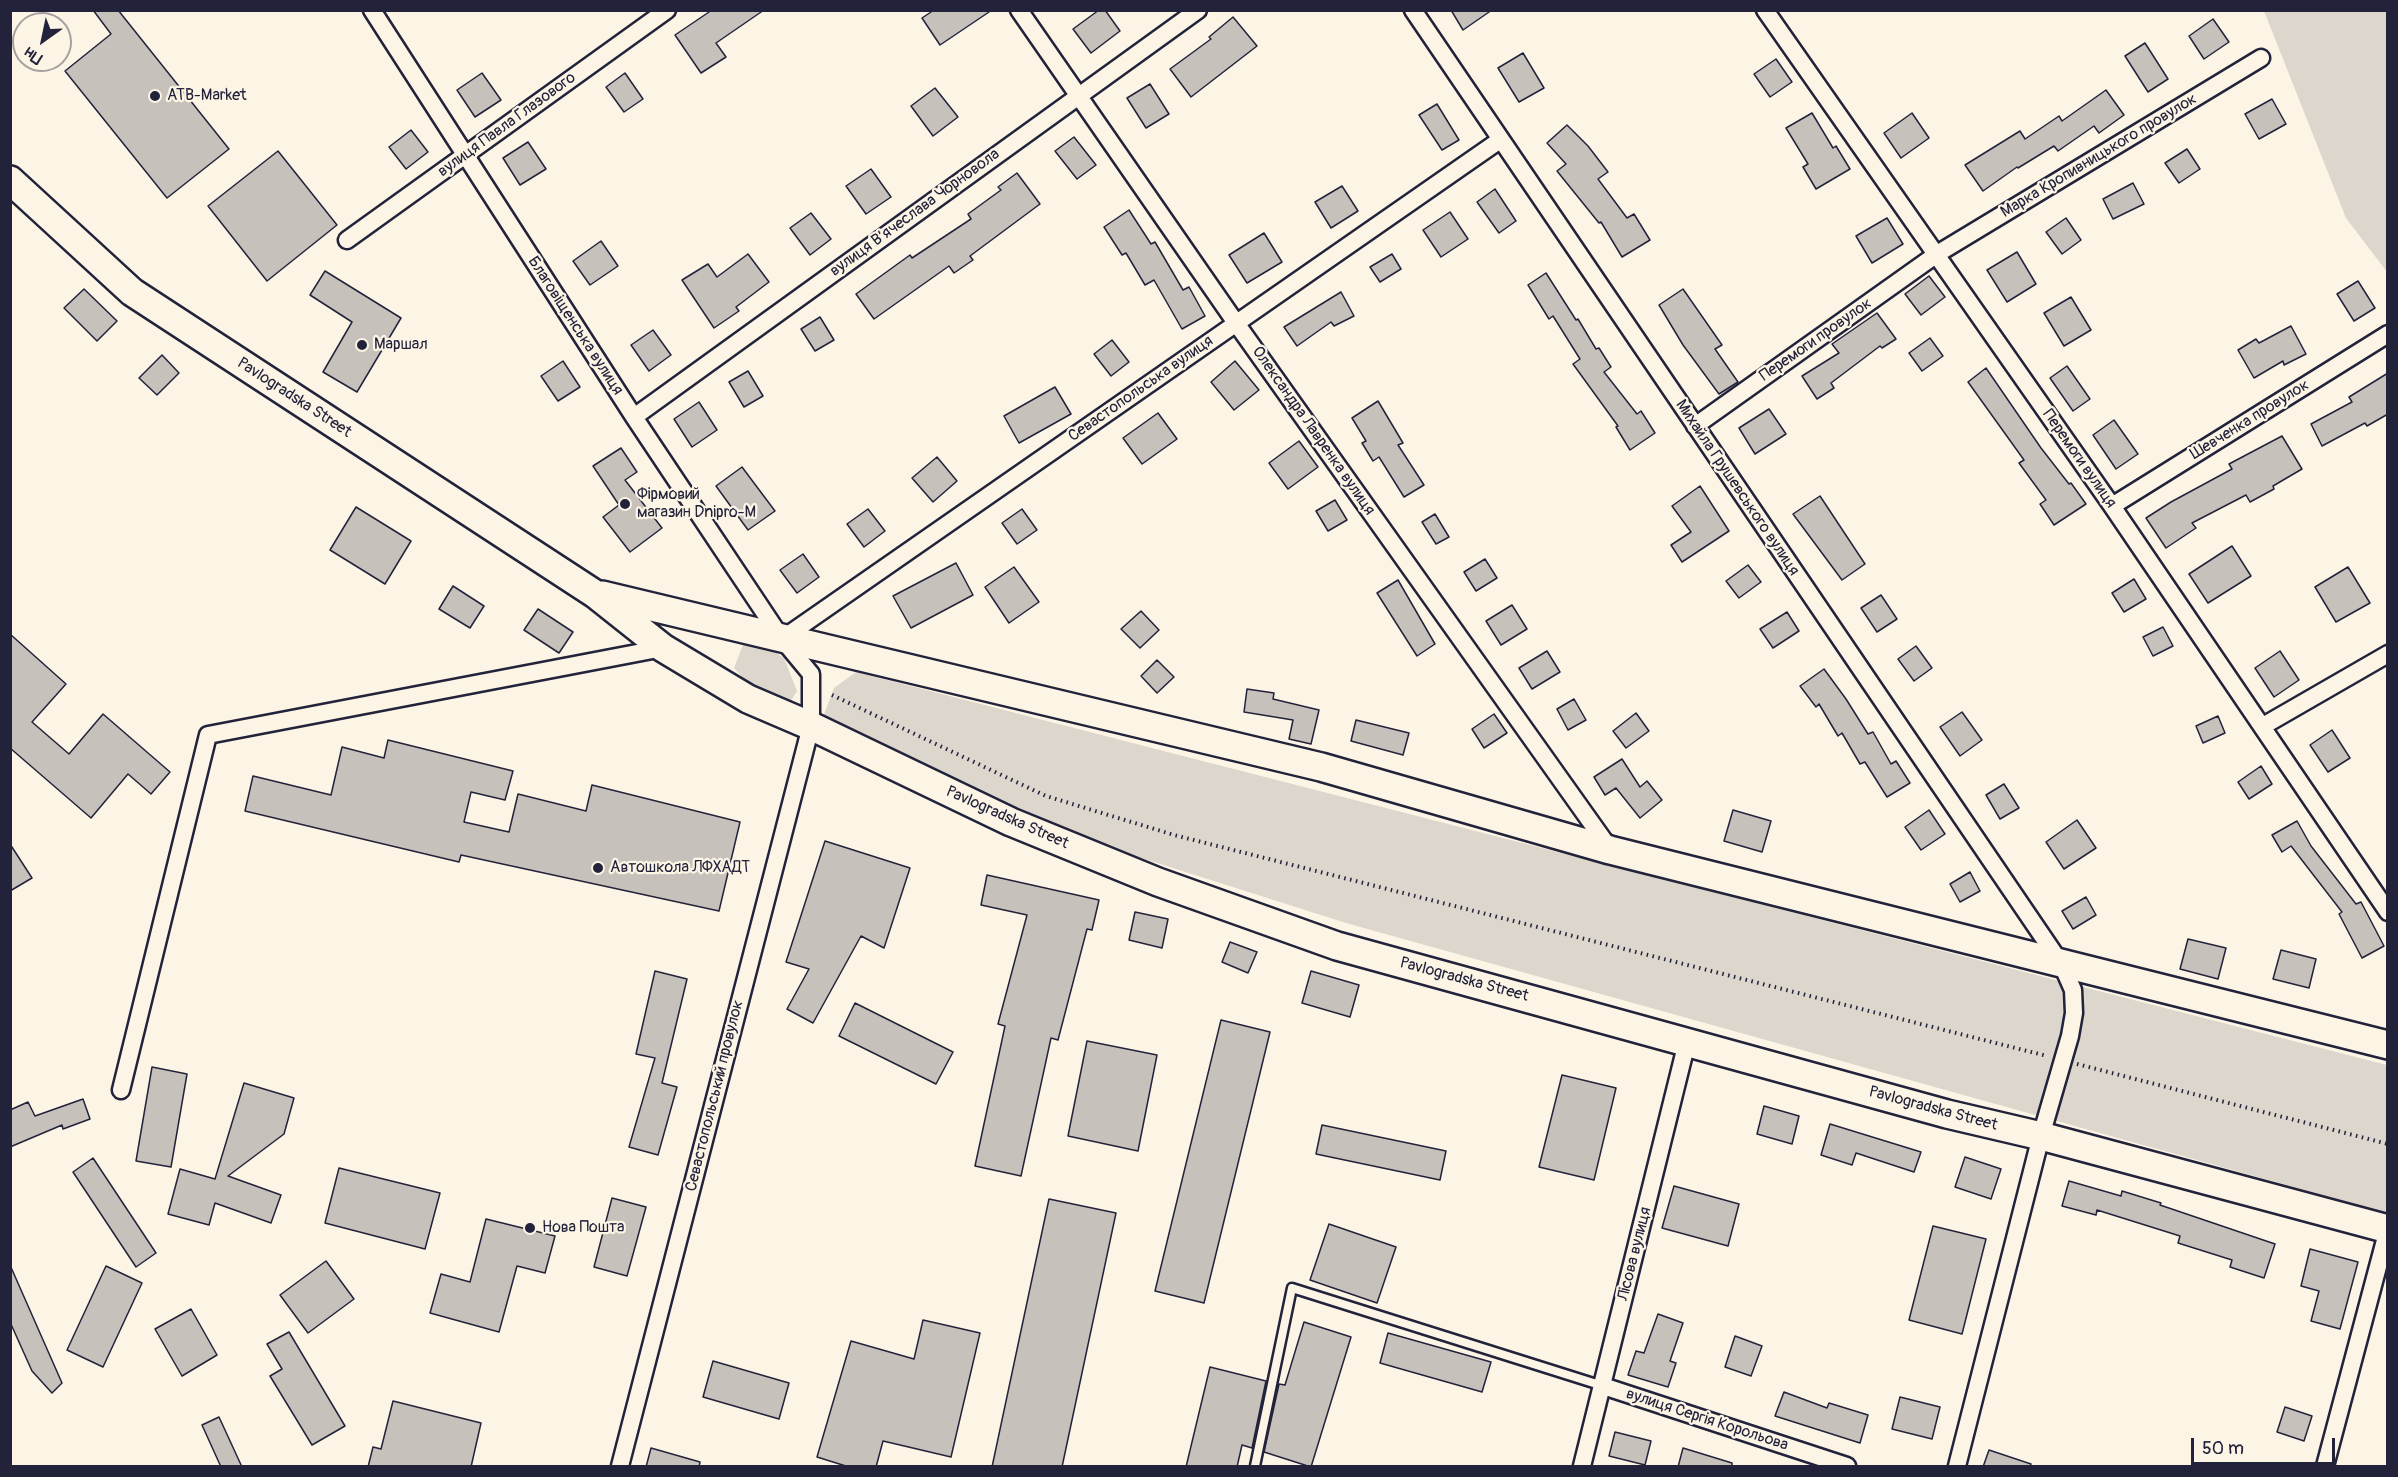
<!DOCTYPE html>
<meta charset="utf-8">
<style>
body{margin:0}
#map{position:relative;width:2398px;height:1477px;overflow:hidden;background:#fcf5e5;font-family:Pangolin,sans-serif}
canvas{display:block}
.frame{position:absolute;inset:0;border:12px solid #22223b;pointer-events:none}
.north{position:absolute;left:12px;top:12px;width:60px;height:60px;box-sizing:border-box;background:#fcf5e5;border:2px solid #a5a1a1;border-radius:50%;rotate:213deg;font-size:16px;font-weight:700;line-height:24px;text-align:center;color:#22223b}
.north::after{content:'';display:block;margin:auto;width:21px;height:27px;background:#22223b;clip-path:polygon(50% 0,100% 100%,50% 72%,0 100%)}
.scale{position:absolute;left:2191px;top:1438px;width:144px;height:27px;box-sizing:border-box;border:3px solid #22223b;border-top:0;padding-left:8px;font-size:18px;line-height:21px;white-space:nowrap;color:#22223b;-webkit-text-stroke:4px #fcf5e5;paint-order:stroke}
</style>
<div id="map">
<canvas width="2398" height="1477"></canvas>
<div class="frame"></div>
<div class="north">Пн</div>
<div class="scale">50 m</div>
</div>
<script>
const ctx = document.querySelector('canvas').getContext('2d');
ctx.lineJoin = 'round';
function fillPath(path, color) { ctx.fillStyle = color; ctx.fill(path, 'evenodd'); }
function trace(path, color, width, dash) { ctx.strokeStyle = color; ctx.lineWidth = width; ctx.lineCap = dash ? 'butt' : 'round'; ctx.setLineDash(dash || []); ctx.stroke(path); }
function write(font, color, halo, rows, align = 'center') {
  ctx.font = font + ' Pangolin,sans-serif'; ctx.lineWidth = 4.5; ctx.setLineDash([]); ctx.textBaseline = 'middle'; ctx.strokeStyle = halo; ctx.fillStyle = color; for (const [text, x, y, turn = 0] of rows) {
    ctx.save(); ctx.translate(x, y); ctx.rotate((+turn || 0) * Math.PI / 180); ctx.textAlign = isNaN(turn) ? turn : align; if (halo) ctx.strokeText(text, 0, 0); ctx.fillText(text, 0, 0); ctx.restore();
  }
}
fillPath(new Path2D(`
 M2264,11H2387V272L2346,218Z
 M761,643L784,658L797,691L790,702L746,681L734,668L743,645Z
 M856,672L2387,1065V1213L1346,923L1047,828L823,717L834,688Z`), '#dcd6cc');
const building = new Path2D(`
 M93,10H118L229,149L167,198L65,71L111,34Z
 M712,10H764L716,43L726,57L701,73L675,35Z
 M934,10H992L940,45L922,18Z
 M1099,10H1105L1120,31L1091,53L1073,29Z
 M1451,10H1492L1463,30Z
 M1233,17L1257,46L1191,97L1170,69L1211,39L1209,37Z
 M2213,19L2229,42L2204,59L2189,36Z
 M2145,43L2168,79L2148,92L2125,56Z
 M1523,53L1544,88L1519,102L1498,68Z
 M1776,59L1792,82L1770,97L1754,74Z
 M482,73L501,100L475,117L457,90Z
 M625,73L643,99L624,112L606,87Z
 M1150,84L1169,114L1146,128L1127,98Z
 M935,88L958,117L933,136L911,106Z
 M2106,90L2124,115L2099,133L2094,126L2058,151L2054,146L2018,168L2017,167L1983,191L1965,165L2020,131L2025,139L2059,116L2062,121Z
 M2272,99L2286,124L2259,139L2245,114Z
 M1437,104L1459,140L1442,150L1419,115Z
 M1812,113L1833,148L1836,146L1850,169L1816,189L1803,167L1808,164L1786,128Z
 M1912,113L1929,138L1901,158L1884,133Z
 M1567,125L1588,146L1608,172L1598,179L1627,218L1634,214L1650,240L1622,257L1601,222L1599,223L1557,171L1566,164L1547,143Z
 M411,130L428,152L406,169L389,147Z
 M1074,137L1096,165L1077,179L1055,151Z
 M528,142L546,169L520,185L503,158Z
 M2187,149L2200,169L2179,183L2165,163Z
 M278,151L337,225L267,281L208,206Z
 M871,169L891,197L866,214L846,186Z
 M1017,173L1040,204L970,256L973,260L954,273L949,266L874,319L856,294L910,255L912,258L971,219L968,214L1001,190L998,187Z
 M2133,183L2144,204L2113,219L2103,199Z
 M1342,186L1358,211L1331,228L1315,202Z
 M1495,189L1516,221L1499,233L1477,202Z
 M1129,210L1151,244L1155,242L1183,290L1189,287L1205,316L1182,329L1154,280L1145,285L1126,253L1122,255L1104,227Z
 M1450,212L1468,239L1441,257L1423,230Z
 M811,213L831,239L810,255L790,228Z
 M1887,218L1903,244L1872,263L1856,236Z
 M2066,218L2081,240L2062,254L2046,232Z
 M1264,233L1282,262L1247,283L1229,255Z
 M601,241L618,266L590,285L573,261Z
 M2017,252L2036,284L2007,302L1987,270Z
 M748,254L769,282L736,307L739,311L714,328L682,280L708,264L717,277Z
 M1392,254L1401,269L1380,282L1370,267Z
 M325,271L401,318L357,392L323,372L352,322L310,295Z
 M1546,273L1576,320L1578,319L1596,349L1599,348L1611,367L1604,372L1637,414L1641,411L1655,433L1630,450L1616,427L1618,426L1573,364L1580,359L1553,316L1549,319L1528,285Z
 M1929,276L1945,297L1921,315L1905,294Z
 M2358,281L2375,308L2354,321L2337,294Z
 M84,289L117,321L97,341L64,308Z
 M1683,289L1722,345L1715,349L1738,382L1719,394L1683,345L1659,305Z
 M1341,292L1354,316L1334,326L1331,322L1297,346L1284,327Z
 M2071,297L2091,330L2064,346L2044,313Z
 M1877,313L1896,339L1882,348L1880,346L1831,383L1834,388L1817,399L1802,376L1839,353L1832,344Z
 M820,317L834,340L815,351L801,329Z
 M2291,326L2306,354L2284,365L2283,361L2254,378L2238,350L2256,339L2259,343Z
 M653,330L671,355L649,371L631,345Z
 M1930,338L1943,356L1922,371L1909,353Z
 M1112,340L1129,362L1111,376L1094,354Z
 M162,355L179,373L157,395L139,378Z
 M563,361L580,387L558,401L541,376Z
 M1235,361L1259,390L1234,410L1211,382Z
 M2067,366L2090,399L2073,411L2050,378Z
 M1986,368L2041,448L2069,484L2071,483L2086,504L2054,525L2040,504L2046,500L2019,463L2024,460L1968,382Z
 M748,371L763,396L744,407L729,382Z
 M2388,373V414L2367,426L2365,423L2322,446L2311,424L2352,402L2349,397Z
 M1055,387L1071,414L1019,443L1004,416Z
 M1378,401L1403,443L1398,445L1424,485L1404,497L1379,457L1373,461L1362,443L1366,441L1352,418Z
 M699,402L717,430L692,447L674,419Z
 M1769,409L1786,434L1755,454L1739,428Z
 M1158,413L1177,439L1142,464L1123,438Z
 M2114,420L2138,454L2116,469L2093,435Z
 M2282,436L2302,469L2273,486L2274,489L2250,502L2246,495L2192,523L2196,528L2166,548L2146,518L2171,502L2232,469L2229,464Z
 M1299,441L1318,467L1288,489L1269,463Z
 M621,448L637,472L625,480L662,528L630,552L603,517L619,505L593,466Z
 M937,457L957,481L933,502L912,478Z
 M742,467L775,511L748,530L716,486Z
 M1700,486L1729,531L1682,562L1671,545L1691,532L1672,506Z
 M1820,496L1865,564L1842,580L1793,514Z
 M1335,500L1347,520L1328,531L1316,511Z
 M356,507L411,541L385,584L330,550Z
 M868,509L885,531L864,547L847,524Z
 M1022,509L1037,530L1017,544L1002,523Z
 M1435,514L1449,537L1436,544L1422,522Z
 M2232,546L2251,576L2208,603L2189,574Z
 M803,554L819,577L797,593L780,570Z
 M1485,559L1497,578L1476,591L1464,572Z
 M956,563L973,595L911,628L893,596Z
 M1748,565L1761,582L1739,598L1726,581Z
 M1014,567L1039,602L1009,623L985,587Z
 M2348,567L2370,603L2336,622L2315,587Z
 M2134,579L2146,599L2124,612L2112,593Z
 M1398,580L1435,644L1417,656L1377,593Z
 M453,586L484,606L470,628L439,609Z
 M1881,595L1897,619L1877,632L1861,608Z
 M1512,605L1527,629L1501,645L1486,621Z
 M538,609L573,632L559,653L524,630Z
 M1141,611L1159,630L1140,648L1121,629Z
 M1787,612L1799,631L1773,648L1760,629Z
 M2163,627L2173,646L2153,656L2143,637Z
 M10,634L66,684L32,722L69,754L103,714L170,772L151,794L128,774L91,818L10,748Z
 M1916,646L1932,668L1914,681L1898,659Z
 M1547,651L1560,672L1532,689L1519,668Z
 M2280,651L2299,680L2274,697L2255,668Z
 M1157,660L1174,677L1157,693L1141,676Z
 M1824,669L1846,699L1868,734L1873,732L1891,764L1896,761L1910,783L1887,797L1865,762L1860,764L1842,733L1838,736L1819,704L1816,707L1800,686Z
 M1247,689L1274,693L1273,699L1319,710L1311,744L1289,739L1293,720L1244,712Z
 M1574,699L1586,720L1568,730L1557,709Z
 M1962,712L1982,740L1960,756L1940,727Z
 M1636,713L1649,731L1626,748L1613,731Z
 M1494,714L1507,733L1484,748L1472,729Z
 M2218,716L2225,733L2203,743L2196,726Z
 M1356,720L1409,733L1403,755L1351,741Z
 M2332,730L2350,758L2328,772L2310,745Z
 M388,740L513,771L505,800L471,792L464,822L509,832L518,794L586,811L592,785L740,822L719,911L461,855L459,862L245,811L253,776L331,795L342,747L384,758Z
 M1622,759L1640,787L1647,781L1662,800L1640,818L1616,788L1605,795L1594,777Z
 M2261,766L2272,784L2249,799L2238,782Z
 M2004,784L2019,808L2000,819L1986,795Z
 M1733,810L1771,821L1762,852L1724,841Z
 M1929,810L1945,834L1921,850L1905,827Z
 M2077,820L2096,848L2064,869L2046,842Z
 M2297,821L2311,846L2356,904L2361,902L2384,946L2362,958L2339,914L2342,912L2291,846L2282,852L2272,835Z
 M825,841L910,868L884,948L861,936L813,1023L787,1009L809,969L786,962Z
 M10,844L32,878L10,891Z
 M1970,872L1980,891L1960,902L1950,884Z
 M987,875L1099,900L1092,930L1087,929L1058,1040L1051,1038L1021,1176L975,1166L1005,1026L998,1024L1027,915L981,905Z
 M2086,897L2096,915L2073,929L2062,911Z
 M1135,912L1168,919L1162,948L1129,940Z
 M2188,939L2226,948L2218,979L2180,969Z
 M1230,942L1257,952L1248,973L1222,962Z
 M2281,950L2316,959L2309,988L2273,979Z
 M655,971L687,979L662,1083L677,1087L658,1155L629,1147L655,1058L636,1054Z
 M1311,971L1359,985L1350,1017L1302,1003Z
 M855,1003L953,1052L936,1084L839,1036Z
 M1221,1020L1270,1032L1204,1303L1155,1291Z
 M1087,1041L1157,1055L1138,1151L1068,1136Z
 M152,1067L187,1074L171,1167L136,1161Z
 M1562,1075L1616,1088L1594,1180L1539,1167Z
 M244,1083L294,1098L284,1134L228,1176L281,1195L271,1223L215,1203L209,1225L168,1214L180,1169L215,1179Z
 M83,1099L90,1119L63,1129L62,1125L10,1147V1110L28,1102L35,1116Z
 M1764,1106L1799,1116L1792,1144L1757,1134Z
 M1830,1124L1921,1152L1914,1172L1856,1153L1852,1165L1821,1155Z
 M1322,1125L1446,1151L1440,1180L1316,1154Z
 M1965,1157L2001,1169L1991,1199L1955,1187Z
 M93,1158L156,1253L136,1267L73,1172Z
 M339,1168L440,1193L425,1249L325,1223Z
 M2069,1181L2121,1196L2122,1191L2161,1203L2160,1205L2275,1244L2264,1278L2230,1267L2232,1260L2178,1243L2180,1236L2097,1210L2096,1215L2062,1206Z
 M1674,1186L1739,1204L1728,1246L1662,1228Z
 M612,1198L646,1207L627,1276L594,1267Z
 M1049,1199L1116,1213L1062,1467H992Z
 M486,1219L555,1236L545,1273L517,1266L499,1332L430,1313L441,1274L470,1282Z
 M1329,1224L1396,1247L1377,1303L1310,1280Z
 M1933,1226L1986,1239L1962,1334L1909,1320Z
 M2310,1249L2358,1262L2340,1329L2311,1321L2319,1291L2301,1286Z
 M326,1261L354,1299L308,1333L280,1295Z
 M10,1265L62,1383L52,1393L32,1371L10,1322Z
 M106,1266L142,1283L103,1367L67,1350Z
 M191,1309L217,1355L182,1376L155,1329Z
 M1658,1314L1683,1323L1670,1361L1676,1363L1668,1387L1628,1375L1636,1351L1644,1353Z
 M923,1320L980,1333L951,1457L883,1441L876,1467H849L817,1457L851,1341L914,1359Z
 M1304,1322L1351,1337L1311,1467L1264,1452L1279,1384L1285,1385Z
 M289,1332L345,1426L312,1445L270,1376L282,1369L267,1344Z
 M1388,1333L1491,1362L1482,1392L1380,1363Z
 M1735,1336L1762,1346L1751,1376L1725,1367Z
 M713,1361L789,1383L779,1419L703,1397Z
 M1210,1367L1266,1381L1252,1448L1242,1445L1237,1467H1186Z
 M1784,1392L1827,1408L1829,1403L1868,1415L1860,1443L1775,1416Z
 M1900,1397L1940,1407L1932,1439L1892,1429Z
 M393,1401L481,1423L471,1467H368L373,1447L381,1449Z
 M2285,1407L2312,1416L2304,1441L2277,1432Z
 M219,1417L242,1467H221L202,1425Z
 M1615,1432L1651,1441L1645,1465L1609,1456Z
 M651,1448L700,1462L699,1467H646Z
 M1683,1448L1732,1463V1467H1678Z
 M1989,1450L2031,1464L2030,1467H1983Z`);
fillPath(building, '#c6c1bb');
trace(building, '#22223b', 1.5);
const service = new Path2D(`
 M1255,1466L1292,1288L1603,1386`);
const minor = new Path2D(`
 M372,10L634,417L782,639L811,674V726L620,1466
 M1019,10L1236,323L1610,849
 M1413,10L2062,965L2073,990L2074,1013L2070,1036L2041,1136L1957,1466
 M1765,10L2112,506L2388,912
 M347,240L667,10
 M634,417L1198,10
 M1695,426L1937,254L2261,58
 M2112,506L2388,334
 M782,639L1500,140
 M2263,726L2388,654
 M121,1090L208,735L663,648
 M1603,1386L1847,1466
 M1582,1466L1687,1042
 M2325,1466L2388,1229`);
const primary = new Path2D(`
 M10,180L132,292L595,594L663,648L748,699L811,726L1011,822L1158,882L1337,946L1947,1114L2041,1136L2388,1229
 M602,595L1321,767L1610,850L2388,1045`);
trace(service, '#22223b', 13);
trace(minor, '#22223b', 21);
trace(primary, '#22223b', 32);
trace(new Path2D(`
 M832,695L1046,796L1174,835L2047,1056
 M2077,1064L2388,1144`), '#22223b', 4, [1.5, 4.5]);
trace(service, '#fcf5e5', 8);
trace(minor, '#fcf5e5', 16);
trace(primary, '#fcf5e5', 27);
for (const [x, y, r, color] of [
 [155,96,6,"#22223b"],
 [362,345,6,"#22223b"],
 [625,504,6,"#22223b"],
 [598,868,6,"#22223b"],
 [530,1228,6,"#22223b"]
]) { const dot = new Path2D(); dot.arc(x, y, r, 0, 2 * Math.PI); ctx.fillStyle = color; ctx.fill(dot); trace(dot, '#fcf5e5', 2); }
write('16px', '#22223b', '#fcf5e5', [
 ["ATB-Market",167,96],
 ["Маршал",374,345],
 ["Фірмовий",637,495],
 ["магазин Dnipro-M",637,513],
 ["Автошкола ЛФХАДТ",610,868],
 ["Нова Пошта",542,1228]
], 'left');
write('16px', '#22223b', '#fcf5e5', [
 ["вулиця Павла Глазового",507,125,-36],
 ["Марка Кропивницького провулок",2099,156,-31],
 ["вулиця В’ячеслава Чорновола",915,213,-36],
 ["Благовіщенська вулиця",575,326,57],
 ["Перемоги провулок",1816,340,-35],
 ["Севастопольська вулиця",1141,389,-35],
 ["Pavlogradska Street",294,398,33],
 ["Шевченка провулок",2250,420,-32],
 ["Олександра Лавренка вулиця",1313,431,55],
 ["Перемоги вулиця",2079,459,55],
 ["Михайла Грушевського вулиця",1737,488,56],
 ["Pavlogradska Street",1007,818,24],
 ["Pavlogradska Street",1464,980,15],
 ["Севастопольський провулок",715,1096,-76],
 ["Pavlogradska Street",1933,1109,15],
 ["Лісова вулиця",1635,1254,-76],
 ["вулиця Сергія Корольова",1707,1420,18]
]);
</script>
